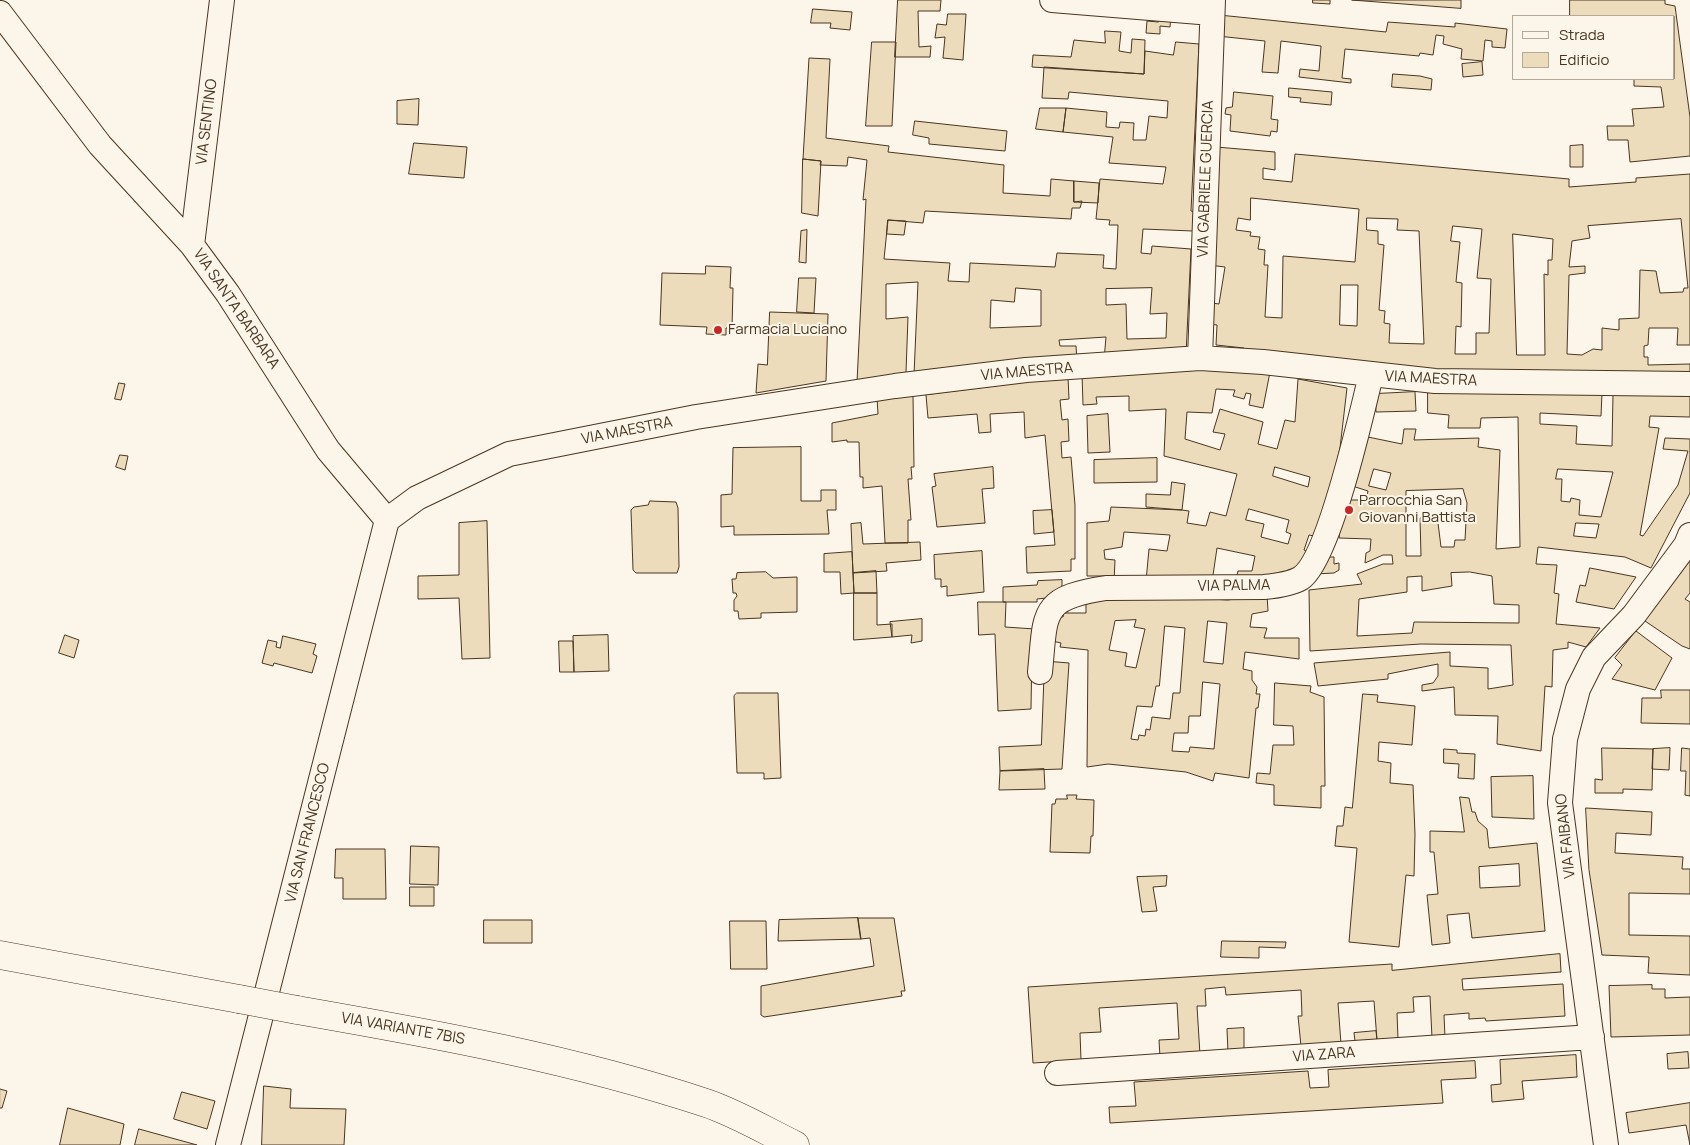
<!DOCTYPE html>
<style>
body{margin:0}
#map{position:relative;width:1690px;height:1145px;overflow:hidden;background:#fbf6e9;font-family:Manrope,sans-serif}
canvas{display:block}
.legend{position:absolute;left:1512px;top:15px;width:162px;height:65px;box-sizing:border-box;background:#fbf6e9;border:1px solid #b4a999;margin:0;padding:6px 9px;list-style:none;font-size:15px;color:#4a3520}
.legend li{display:flex;align-items:center;gap:10px;height:25px}
.legend b{width:25px;border:1px solid #b4a999}
</style>
<div id="map">
<canvas width="1690" height="1145"></canvas>
<ul class="legend">
<li><b style="height:6px;background:#fbf6e9"></b>Strada</li>
<li><b style="height:14px;background:#ecdcbc"></b>Edificio</li>
</ul>
</div>
<script>
const ctx = document.querySelector('canvas').getContext('2d');
ctx.lineJoin = 'round';
function fillPath(path, color) { ctx.fillStyle = color; ctx.fill(path, 'evenodd'); }
function trace(path, color, width, dash) { ctx.strokeStyle = color; ctx.lineWidth = width; ctx.lineCap = dash ? 'butt' : 'round'; ctx.setLineDash(dash || []); ctx.stroke(path); }
function write(font, color, halo, rows, align = 'center') {
  ctx.font = font + ' Manrope,sans-serif'; ctx.lineWidth = 4; ctx.setLineDash([]); ctx.textBaseline = 'middle'; ctx.strokeStyle = halo; ctx.fillStyle = color; for (const [text, x, y, turn = 0] of rows) {
    ctx.save(); ctx.translate(x, y); ctx.rotate((+turn || 0) * Math.PI / 180); ctx.textAlign = isNaN(turn) ? turn : align; if (halo) ctx.strokeText(text, 0, 0); ctx.fillText(text, 0, 0); ctx.restore();
  }
}
const building = new Path2D(`
 M898,0H941L940,11H918L919,47L931,46L930,57H895Z
 M1313,0H1330V4L1313,3Z
 M1352,0H1461V8Z
 M1570,0H1665V4L1675,6L1690,117V156L1630,162L1628,140H1608L1607,126H1634L1632,109L1664,107L1661,87L1634,86V79H1674V16H1570Z
 M813,9L852,12L850,30L830,28L831,23H811Z
 M1158,13L1171,15L1170,27L1160,26V34L1146,33L1147,21L1158,22Z
 M948,14H966L963,60L943,58L945,37L935,38L937,24L946,25Z
 M1219,15L1386,32L1388,22L1455,27V23L1507,29L1505,48L1492,47V41L1485,40L1483,61L1461,59L1462,49L1443,44L1444,36L1436,35L1433,55L1420,53L1419,56L1345,49L1342,78L1351,79V83L1299,77L1300,69L1319,71L1321,46L1281,41L1278,73L1262,72L1265,41L1217,36Z
 M1105,31L1121,32L1119,51L1131,53L1132,39L1145,40L1144,74L1032,67L1033,55L1071,57L1074,40L1105,43Z
 M872,42H896L892,126H866Z
 M1176,42L1199,44L1191,211L1195,212L1193,231L1143,229L1141,253L1151,254L1152,246L1191,249L1186,355L1104,360L1106,337L1059,340L1060,346H1076L1077,361L914,375L918,282L886,284V319L908,317L906,372L904,380L857,382L866,199L863,200L867,160L848,157L847,166L820,165L821,161L803,159L809,58L830,59L826,138L889,146L888,152L1004,165L1003,193L1050,196L1051,179L1074,181V202L1082,201L1080,208H1072L1071,219L925,211L923,223L888,220L884,259L950,263L948,281L969,282L970,263L1055,267L1057,253L1104,255L1103,268L1116,269L1118,225H1109L1110,220L1096,219L1100,179L1163,184L1166,167L1109,163L1113,137L1063,132L1066,108L1107,112L1106,127L1119,128L1120,122L1134,123L1133,140H1146L1149,116L1167,118L1168,101L1069,92L1068,99L1042,98L1044,67L1144,74L1145,51L1173,55ZM1016,288L1041,290V326L990,328L991,300L1014,302ZM1152,288L1150,314L1167,313L1166,338L1127,339L1126,304L1106,305V289Z
 M1482,62L1483,75L1463,77L1462,64Z
 M1393,74L1420,76L1432,79L1431,90L1392,87Z
 M1289,88L1332,92L1331,105L1300,102L1301,98L1289,97Z
 M1234,92L1273,96L1271,119L1278,120L1277,132L1271,131L1270,136L1230,131L1231,115L1225,114L1226,108L1232,107Z
 M419,99L418,125L397,124V101Z
 M1040,108H1066L1063,132L1036,129Z
 M915,121L1007,131L1005,151L929,144V138L913,135Z
 M414,143L467,147L464,178L409,174Z
 M1583,145V167H1570V146Z
 M1216,147L1275,152V170L1263,168V179L1292,182L1295,154L1569,179V187L1636,182V178L1690,174V345H1677L1678,328H1649L1648,345L1644,346V357H1648V365L1690,364V376L1478,375L1243,353L1244,348L1216,345L1217,325L1202,323L1205,302L1219,304L1225,267L1209,265ZM1251,198L1359,209L1355,262L1283,256L1282,318L1265,317L1268,265H1264L1265,250L1258,249L1260,237L1250,236L1251,232L1236,230L1238,218L1250,220ZM1367,218L1398,219L1397,230L1419,231L1424,344L1389,343L1390,324L1384,323L1385,311L1379,310L1384,245L1378,244V231L1367,230ZM1681,219L1688,288H1684L1683,292L1660,293L1656,271L1640,270L1639,318L1619,319V330L1602,328V350L1593,349L1582,355L1567,354L1569,275L1585,273V266L1569,267L1572,241L1590,238L1588,226ZM1453,226L1482,229L1477,278L1491,279L1489,333H1476V354H1455L1456,326L1461,327L1462,283L1456,282L1460,242L1451,241ZM1513,234L1553,239L1552,260H1548V275L1544,274L1545,355H1517ZM1341,285H1358L1357,326L1340,325Z
 M803,159L821,161L818,216L802,213Z
 M1074,181L1099,183L1098,203L1074,202Z
 M888,220L906,221L904,235L887,234Z
 M807,230L806,263L799,262L801,231Z
 M706,266L731,267L730,288H733L732,328H726V335L706,334L707,327L660,325L662,273L705,274Z
 M799,278H816L814,313L797,312Z
 M770,312L828,314L826,381L756,393L758,364L767,365Z
 M1229,369L1270,372L1263,408L1249,405L1251,394L1246,393L1244,399L1233,396L1235,390L1216,389L1212,413L1187,412L1185,439L1220,450L1225,434L1213,432L1220,409L1263,422L1258,444L1277,449L1285,420L1295,422L1298,379L1347,388L1340,448L1333,478L1314,536L1309,535L1304,550L1308,552L1302,569L1235,583L1238,571H1252L1255,556L1217,548L1212,582L1146,581L1149,549L1167,551L1170,535L1124,532L1122,547L1104,550L1105,559L1115,560L1114,582L1105,576H1087V523L1109,521L1111,507L1182,510L1189,511L1187,523L1206,526L1210,512L1226,516L1237,474L1164,456L1166,409L1129,411V396L1096,397L1097,404L1083,405L1082,374ZM1275,467L1310,477L1308,487L1273,476ZM1249,509L1289,520L1286,532L1291,534L1288,544L1261,537L1264,524L1246,520Z
 M1068,377L1069,399L1060,400L1062,420L1068,419L1069,441L1061,442L1062,458L1071,457L1075,505V559H1071V571L1027,573L1026,547L1055,545L1045,435L1025,438L1024,412L990,414L991,432L979,433L977,414L928,418L926,395Z
 M119,383L125,384L121,400L115,399Z
 M1428,390L1602,393L1601,416L1540,413V424L1577,426L1576,444L1612,446L1613,394L1690,396V417L1650,416L1649,427L1659,428L1640,535L1643,536L1678,485L1688,451L1663,449L1665,438L1690,439V493L1651,568L1625,557L1538,547L1536,564L1557,565L1554,593L1559,594L1556,624L1600,628L1586,647L1568,642V648L1553,650L1552,687L1545,686L1541,751L1497,744L1498,716L1455,715L1454,687L1422,691V685L1433,683L1438,676V664L1388,674V679L1318,686L1314,663L1450,652V666L1488,668V689L1513,685L1511,645L1421,644L1310,651L1309,590L1362,584L1357,574L1383,564H1393L1392,555H1383L1365,563L1366,553L1370,551L1371,539L1339,538L1344,500H1366L1368,491L1346,484L1363,436L1402,444L1404,429H1416L1414,440L1479,438L1478,447L1500,450L1496,549L1520,547L1518,417L1481,418L1480,428H1448L1449,415L1428,413ZM1374,469L1391,473L1386,490L1369,486ZM1558,469L1613,472L1601,517L1579,515L1580,500L1571,498L1570,502L1561,501L1562,479H1556ZM1463,489L1467,503L1465,540H1455L1454,547H1441L1437,515L1420,518L1421,556H1406V491ZM1576,523L1599,524L1596,538L1574,536ZM1470,572L1492,576L1494,604L1519,605V623L1414,622L1412,633L1357,636L1359,599L1407,592V577L1422,576V591L1452,586L1451,573Z
 M1415,392L1416,411L1376,412L1375,394Z
 M913,395L914,467H911L912,479H908L911,520H908V543H885L882,486L863,488V477H860L859,442H847V440L832,442V423L878,414L877,398Z
 M1108,414L1110,452L1088,453L1087,416Z
 M801,447V501H821V490H836V510H827L829,534L734,535V526L721,527V495L732,494L733,448Z
 M120,455L128,456L125,470L116,467Z
 M1157,458V482L1094,483V460Z
 M993,467L994,488L982,489L985,523L937,527L932,487L936,486L934,474Z
 M1172,482L1185,484L1182,510L1146,507V494L1170,495Z
 M650,501L676,502L678,508L679,567L677,573H636L633,570L631,510L634,507L648,505Z
 M1052,510L1054,532L1034,534L1033,511Z
 M487,521L490,658L462,659L459,598L418,599V576L459,575V523Z
 M861,523L863,544L920,542L921,560L886,563L887,571L853,573L851,524Z
 M982,551L984,592L947,596V586L941,587V579H935L934,555Z
 M852,552L854,593L841,594L840,572H824V554Z
 M1690,556V593L1685,599L1690,602V649L1682,646L1642,619Z
 M1321,557H1334V564L1339,563V570L1334,573L1315,574Z
 M1590,568L1636,577L1614,609L1576,602L1580,585L1585,586Z
 M876,571L877,593H854L853,573Z
 M766,572L773,578L797,577V612L761,613V618L739,619L738,611H734V600L737,596L736,593H733L732,579H736L737,573Z
 M1062,580V594L1056,597L1037,599V602H1003V587L1037,585L1038,581Z
 M854,593H877V625L892,624V637L854,640Z
 M1267,595L1268,611L1252,614L1250,627L1267,628L1264,638H1299V659L1245,652L1243,669L1252,671V680L1257,687L1256,694H1260L1258,708H1256L1249,778L1215,773L1213,781L1186,772L1108,764L1087,767L1088,650L1060,647L1061,643L1048,640L1052,615L1063,617L1064,613H1086V597H1186L1227,600ZM1136,620L1134,627L1145,629L1136,668L1125,666L1127,653L1109,650L1115,621ZM1208,621L1227,623L1223,664L1204,662ZM1165,626L1185,628L1180,693H1173L1170,719L1152,717L1150,730L1146,729L1145,736L1139,735L1138,740L1131,739L1137,706L1152,707L1156,686H1159ZM1203,682L1220,684L1214,749L1190,747L1189,752L1172,751L1174,733H1188L1189,716H1200Z
 M978,602H1006L1005,627L1035,629L1032,646L1031,709L998,711L995,634L979,635Z
 M922,619V641L911,643L912,635L892,637L890,622Z
 M1636,631L1672,658L1655,690L1612,679L1622,665L1615,658Z
 M65,635L79,640L74,658L59,653Z
 M608,635L609,671L574,672L573,636Z
 M283,636L316,644L313,654L317,656L312,673L274,663L273,666L262,663L268,640L277,642L276,647L280,648Z
 M559,641H573L574,672H560Z
 M1045,661L1069,663L1062,769L1000,771L999,747L1041,745Z
 M1275,683L1311,686L1310,692L1324,697L1325,786H1321V808L1274,805V785L1256,783L1257,773L1270,774L1273,745H1294L1293,726L1274,725Z
 M1661,690H1690V724L1641,723L1642,698H1661Z
 M737,693H778L781,778L764,779V773H737L734,696Z
 M1363,694L1378,695L1377,702L1415,706L1412,745L1379,742L1378,761L1391,763L1390,783L1413,785L1415,834L1414,876L1406,875L1399,947L1349,942L1357,848L1335,846L1337,826H1343L1345,807L1352,808Z
 M1602,748L1653,749L1652,790L1623,789V793H1595V779L1602,780Z
 M1670,748L1669,770L1652,769L1653,749Z
 M1682,748L1690,749V796L1685,795L1686,771H1681Z
 M1444,749L1457,750V753L1475,754L1474,779L1458,778L1459,764L1444,763Z
 M1044,769L1045,789L999,790L1000,771Z
 M1533,776L1534,819L1492,817L1491,777Z
 M1067,795H1077L1076,799L1094,800L1093,836H1091L1090,853L1050,852L1052,804H1055L1056,799H1067Z
 M1460,797L1469,798L1472,812H1475L1478,821L1487,829L1489,848L1537,843L1545,931L1472,938L1469,913L1447,915L1450,943L1432,945L1427,895L1438,894L1434,852H1430V831L1464,832ZM1519,864L1520,886L1480,888L1479,867Z
 M1586,808L1652,812L1651,835L1616,833L1615,853L1683,857L1682,869H1690V894L1629,893V935L1690,936V975L1648,973L1649,957L1602,955L1589,870Z
 M411,846L439,847L438,885L410,884Z
 M336,849H385L386,899H343V878H335Z
 M1167,876L1166,886L1153,887L1157,911L1142,912L1137,877Z
 M410,887H434V906H410Z
 M858,918H894L905,991H901L902,996L764,1017L761,1015V986L874,966L870,938L861,939Z
 M858,918L861,939L778,941L779,920Z
 M484,920H532V943H484Z
 M730,921H766L767,969H731Z
 M1222,941L1286,942L1285,948L1259,947V958L1221,957Z
 M1560,954L1561,972L1462,979L1463,990L1563,984L1565,1016L1486,1021L1485,1018L1469,1019V1013L1444,1015L1445,1037L1432,1038L1430,996L1413,997L1414,1012L1397,1013L1398,1039L1377,1040L1374,1001L1338,1003L1341,1044L1301,1046L1298,1016H1302L1301,990L1226,995L1225,987L1205,989L1206,1006H1197L1200,1055L1160,1057L1159,1040L1179,1039L1177,1003L1099,1008L1101,1032L1080,1033L1081,1060L1033,1063L1028,987L1392,964V970Z
 M1652,985V989H1665V998L1690,997V1035L1611,1037L1609,986Z
 M1244,1028V1051L1228,1052L1227,1029Z
 M1376,1031L1377,1040L1355,1041L1354,1033Z
 M1688,1052L1689,1068L1668,1069L1667,1054Z
 M1576,1055L1577,1077L1522,1081L1524,1099L1492,1102L1491,1085L1501,1084L1500,1060Z
 M1475,1061L1476,1078L1441,1080L1443,1103L1110,1123L1109,1107L1136,1106L1134,1082L1308,1071L1310,1088L1329,1087L1328,1070Z
 M264,1086L291,1089L290,1108L346,1109L344,1145H262Z
 M0,1089L7,1091L2,1108H0Z
 M182,1092L215,1101L207,1129L174,1119Z
 M1690,1103V1145L1686,1125L1629,1133L1626,1113Z
 M68,1108L124,1124L120,1145H60Z
 M139,1129L197,1145H135Z`);
fillPath(building, '#ecdcbc');
trace(building, '#4a3520', 1);
const minor = new Path2D(`
 M1052,0L1212,13
 M0,13L100,145L192,245L228,294L328,450L387,520
 M192,245L222,0
 M1200,358L1213,0
 M387,520L417,498L509,454L696,417L895,386L1026,370L1200,358L1263,362L1435,381L1690,384
 M1040,672C1046,613 1039,598 1106,588L1264,587C1275,586 1291,584 1301,578C1329,559 1362,412 1371,375
 M1057,1073L1592,1037
 M228,1145L387,520
 M1606,1145L1560,803L1565,739L1578,689L1594,657L1634,615L1686,545L1690,535`);
const major = new Path2D(`
 M0,955L239,999
 M297,1010C435,1034 573,1059 706,1103C736,1113 766,1131 795,1145`);
trace(minor, '#4a3520', 26);
trace(major, '#4a3520', 29);
trace(minor, '#fbf6e9', 24);
trace(major, '#fbf6e9', 28);
const majorBridge = new Path2D(`
 M239,999L297,1010`);
trace(majorBridge, '#4a3520', 29, []);
trace(majorBridge, '#fbf6e9', 28);
for (const [x, y, r, color] of [
 [718,330,5,"#c62828"],
 [1349,510,5,"#c62828"]
]) { const dot = new Path2D(); dot.arc(x, y, r, 0, 2 * Math.PI); ctx.fillStyle = color; ctx.fill(dot); trace(dot, '#fbf6e9', 2); }
write('15px', '#4a3520', '#fbf6e9', [
 ["VIA SENTINO",207,122,-83],
 ["VIA GABRIELE GUERCIA",1206,179,-88],
 ["VIA SANTA BARBARA",236,309,56],
 ["VIA MAESTRA",1027,372,-5],
 ["VIA MAESTRA",1431,379,3],
 ["VIA MAESTRA",627,431,-11],
 ["VIA PALMA",1234,586,-1],
 ["VIA SAN FRANCESCO",308,833,-76],
 ["VIA FAIBANO",1566,836,-96],
 ["VIA VARIANTE 7BIS",403,1029,10],
 ["VIA ZARA",1324,1055,-4]
]);
write('15px', '#4a3520', '#fbf6e9', [
 ["Farmacia Luciano",728,330],
 ["Parrocchia San",1359,501],
 ["Giovanni Battista",1359,518]
], 'left');
</script>
